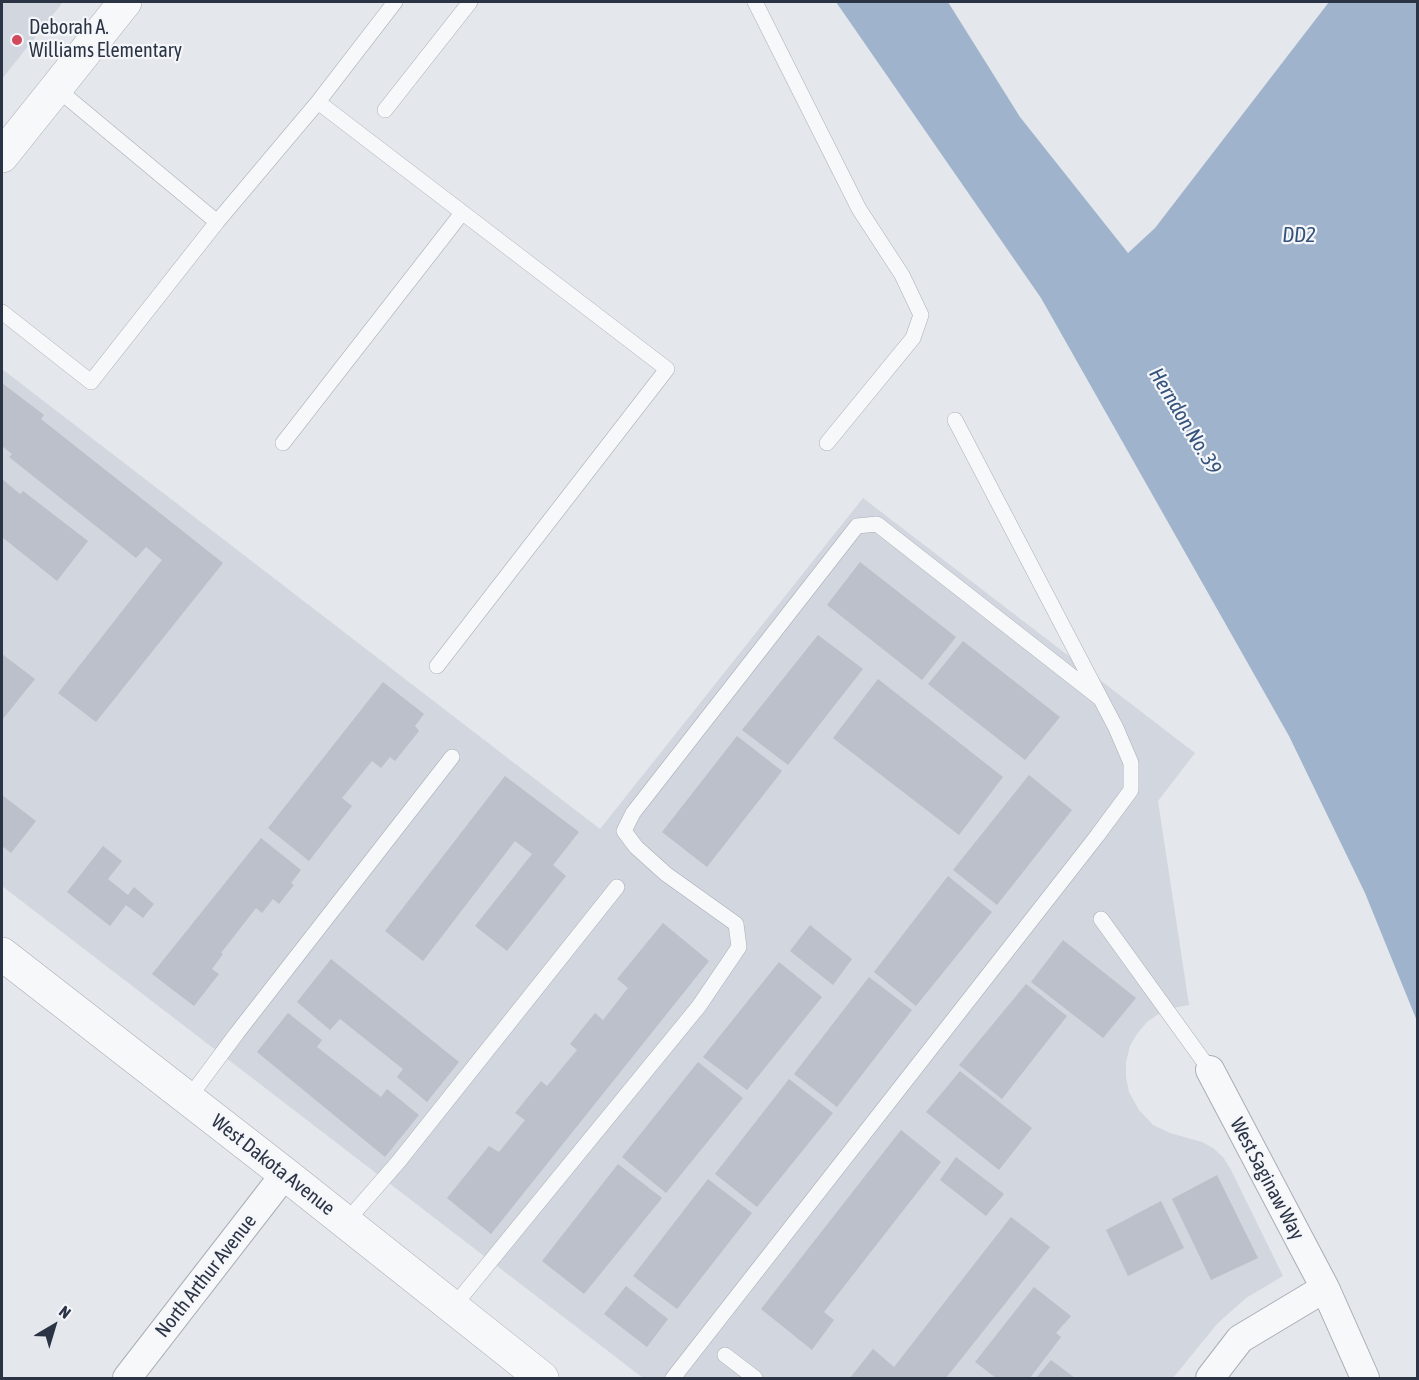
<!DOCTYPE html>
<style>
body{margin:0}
#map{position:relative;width:1419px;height:1380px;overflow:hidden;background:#e4e7ec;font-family:"Asap Condensed",sans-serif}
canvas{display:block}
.frame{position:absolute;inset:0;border:3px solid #2b3445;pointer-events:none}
.north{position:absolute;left:24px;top:1296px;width:60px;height:60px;-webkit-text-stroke:4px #f4f6f9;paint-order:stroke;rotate:38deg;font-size:16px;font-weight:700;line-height:24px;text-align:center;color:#2b3445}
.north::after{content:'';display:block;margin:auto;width:21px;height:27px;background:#2b3445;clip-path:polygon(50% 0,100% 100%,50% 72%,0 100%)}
</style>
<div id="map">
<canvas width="1419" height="1380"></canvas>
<div class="frame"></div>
<div class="north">N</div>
</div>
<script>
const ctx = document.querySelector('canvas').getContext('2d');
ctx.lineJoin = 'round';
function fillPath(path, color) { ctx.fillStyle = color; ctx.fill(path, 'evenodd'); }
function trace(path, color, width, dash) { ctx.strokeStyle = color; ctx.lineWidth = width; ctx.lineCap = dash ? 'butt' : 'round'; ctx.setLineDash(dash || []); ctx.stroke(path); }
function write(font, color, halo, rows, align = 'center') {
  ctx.font = font + ' "Asap Condensed",sans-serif'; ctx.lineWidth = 4.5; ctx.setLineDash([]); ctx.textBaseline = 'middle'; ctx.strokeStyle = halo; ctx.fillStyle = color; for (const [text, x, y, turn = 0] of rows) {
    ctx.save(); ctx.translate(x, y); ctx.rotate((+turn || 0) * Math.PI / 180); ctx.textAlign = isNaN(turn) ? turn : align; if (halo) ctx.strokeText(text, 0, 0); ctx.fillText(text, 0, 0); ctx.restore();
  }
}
fillPath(new Path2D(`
 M2,2H63L2,79Z
 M2,369L600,829L863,498L1195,753L1158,801L1189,1005L1173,1008L1160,1013L1147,1022L1137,1034L1130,1046L1126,1062V1077L1129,1092L1139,1110L1153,1125L1170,1133L1202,1142L1213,1148L1223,1157L1230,1168L1283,1276L1246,1298L1217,1324L1173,1378H643L2,886Z`), '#d2d6de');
fillPath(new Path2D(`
 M836,2H948L1020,117L1128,253L1155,228L1329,2H1417V1021L1365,893L1289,736L1041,298Z`), '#9fb4cc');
fillPath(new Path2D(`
 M2,383L44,415L41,419L223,563L96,722L58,693L162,560L146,547L136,558L9,457L12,454L2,446Z
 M2,479L20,494L23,491L88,541L57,581L2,537Z
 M860,562L956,637L922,680L827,605Z
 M818,635L863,669L788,765L742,730Z
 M963,641L1060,717L1025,760L928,684Z
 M2,654L35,679L2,720Z
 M878,679L1003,777L959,835L833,738Z
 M383,682L424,714L415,726L419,731L395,761L390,757L381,768L372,761L342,798L352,806L309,861L268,828Z
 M737,736L782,771L707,867L662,832Z
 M1029,775L1072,810L997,905L953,870Z
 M505,776L579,832L553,865L566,876L507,951L475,926L532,854L515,841L423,961L385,931Z
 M2,795L36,821L11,853L2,846Z
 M261,838L301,870L291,883L294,885L279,904L273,899L262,913L256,908L221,953L223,954L212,969L219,974L194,1006L152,974Z
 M103,846L122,861L108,879L128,895L134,887L154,904L143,918L126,905L110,926L67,892Z
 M948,876L992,912L916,1006L874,972Z
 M663,923L709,961L491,1234L447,1198L489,1146L499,1152L525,1120L515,1113L541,1081L547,1086L577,1050L570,1044L595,1013L603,1020L628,988L617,979Z
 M810,925L852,959L833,985L790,951Z
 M1063,940L1136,998L1103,1038L1031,982Z
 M331,959L459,1062L427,1102L397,1077L403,1069L340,1019L330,1030L297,1002Z
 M779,962L822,997L747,1090L703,1057Z
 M869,977L912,1010L837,1107L794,1074Z
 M1026,984L1067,1016L1002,1099L959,1065Z
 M288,1013L322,1040L317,1047L381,1097L387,1089L419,1115L385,1157L257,1052Z
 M698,1062L743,1098L666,1193L622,1157Z
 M960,1071L1032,1128L999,1170L926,1112Z
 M789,1079L833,1113L757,1207L715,1174Z
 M901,1130L941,1162L824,1312L834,1320L812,1350L761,1309Z
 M956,1157L1004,1194L986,1216L940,1180Z
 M618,1164L662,1198L584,1294L542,1261Z
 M1217,1175L1258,1258L1211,1280L1172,1199Z
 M708,1179L752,1213L677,1309L633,1276Z
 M1161,1201L1184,1248L1128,1276L1106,1230Z
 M1011,1217L1050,1247L946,1378H850L873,1349L894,1367Z
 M626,1286L668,1319L647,1347L604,1314Z
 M1034,1287L1071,1316L1056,1333L1061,1337L1030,1378H996L975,1362Z
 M1051,1360L1075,1378H1036Z`), '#bbc0ca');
const service = new Path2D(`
 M395,2L318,102L667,369L437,666
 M755,2L859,209L902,275L921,315L913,338L827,443
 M56,88L217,222L318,102
 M385,110L470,2
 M2,312L91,382L217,222
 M283,443L462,213
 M1101,919L1210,1070
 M188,1099L237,1033L452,757
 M346,1222L399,1161L617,887
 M453,1307L699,1006L739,947L736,924L666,874L636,847L624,831L633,813L857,526L877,524L1101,699
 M725,1355L755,1378
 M673,1378L1097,836L1131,790V763L1116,728L955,420`);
const minor = new Path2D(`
 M1210,1070L1325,1288L1365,1378
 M127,1378L285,1174
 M1210,1378L1240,1339L1325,1288`);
const tertiary = new Path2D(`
 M2,156L125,2
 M2,954L285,1174L542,1378`);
trace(service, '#a9aeb7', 16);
trace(minor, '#a9aeb7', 30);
trace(tertiary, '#a9aeb7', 34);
trace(service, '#f7f8fa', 15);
trace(minor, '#f7f8fa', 28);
trace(tertiary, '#f7f8fa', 33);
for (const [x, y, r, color] of [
 [17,40,6,"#d1495b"]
]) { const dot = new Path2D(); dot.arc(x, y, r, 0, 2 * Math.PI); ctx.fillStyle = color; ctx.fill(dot); trace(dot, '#f4f6f9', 2); }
write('20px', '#2b3445', '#f4f6f9', [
 ["Deborah A.",29,28],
 ["Williams Elementary",29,51]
], 'left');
write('20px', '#2b3445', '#f4f6f9', [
 ["West Dakota Avenue",273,1165,38],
 ["West Saginaw Way",1267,1179,62],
 ["North Arthur Avenue",206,1276,-52]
]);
write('italic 21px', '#34527a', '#f4f6f9', [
 ["DD2",1299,235],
 ["Herndon No. 39",1185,421,59]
]);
</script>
